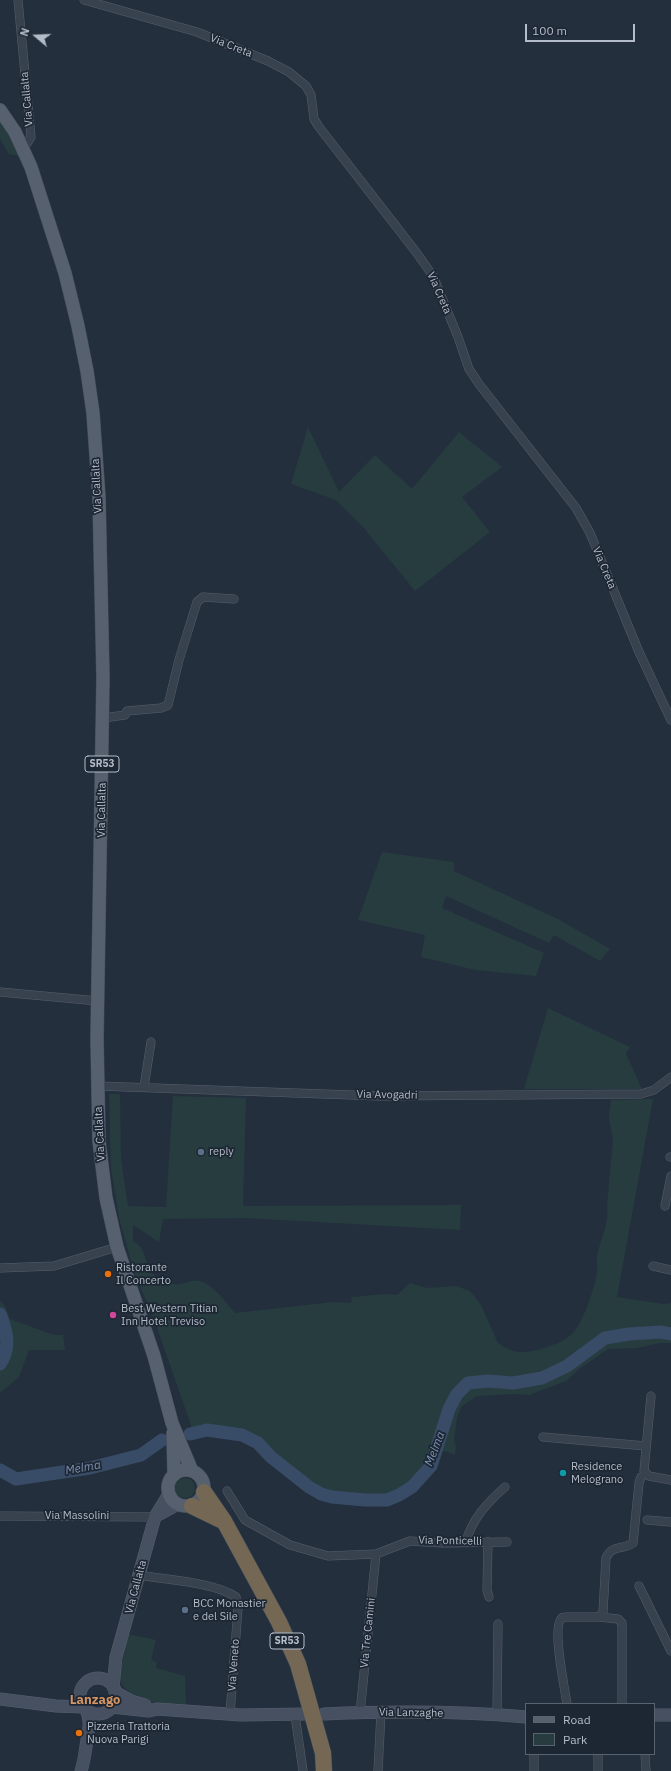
<!DOCTYPE html>
<style>
body{margin:0}
#map{position:relative;width:671px;height:1771px;overflow:hidden;background:#242f3e;font-family:"IBM Plex Sans",sans-serif}
canvas{display:block}
.legend{position:absolute;left:525px;top:1703px;width:130px;height:52px;box-sizing:border-box;background:#1d2633;border:1px solid #59626f;margin:0;padding:5px 7px;list-style:none;font-size:12px;color:#b4bcc9}
.legend li{display:flex;align-items:center;gap:8px;height:20px}
.legend b{width:20px;border:1px solid #59626f}
.north{position:absolute;left:16px;top:16px;width:40px;height:40px;-webkit-text-stroke:3px #1d2633;paint-order:stroke;rotate:289deg;font-size:11px;font-weight:700;line-height:16px;text-align:center;color:#b4bcc9}
.north::after{content:'';display:block;margin:auto;width:14px;height:18px;background:#b4bcc9;clip-path:polygon(50% 0,100% 100%,50% 72%,0 100%)}
.scale{position:absolute;left:525px;top:24px;width:110px;height:18px;box-sizing:border-box;border:2px solid #b4bcc9;border-top:0;padding-left:5px;font-size:12px;line-height:14px;white-space:nowrap;color:#b4bcc9;-webkit-text-stroke:3px #1d2633;paint-order:stroke}
</style>
<div id="map">
<canvas width="671" height="1771"></canvas>
<ul class="legend">
<li><b style="height:5px;background:#56606e"></b>Road</li>
<li><b style="height:11px;background:#263c3f"></b>Park</li>
</ul>
<div class="north">N</div>
<div class="scale">100 m</div>
</div>
<script>
const ctx = document.querySelector('canvas').getContext('2d');
ctx.lineJoin = 'round';
function fillPath(path, color) { ctx.fillStyle = color; ctx.fill(path, 'evenodd'); }
function trace(path, color, width, dash) { ctx.strokeStyle = color; ctx.lineWidth = width; ctx.lineCap = dash ? 'butt' : 'round'; ctx.setLineDash(dash || []); ctx.stroke(path); }
function write(font, color, halo, rows, align = 'center') {
  ctx.font = font + ' "IBM Plex Sans",sans-serif'; ctx.lineWidth = 3.5; ctx.setLineDash([]); ctx.textBaseline = 'middle'; ctx.strokeStyle = halo; ctx.fillStyle = color; for (const [text, x, y, turn = 0] of rows) {
    ctx.save(); ctx.translate(x, y); ctx.rotate((+turn || 0) * Math.PI / 180); ctx.textAlign = isNaN(turn) ? turn : align; if (halo) ctx.strokeText(text, 0, 0); ctx.fillText(text, 0, 0); ctx.restore();
  }
}
fillPath(new Path2D(`
 M0,115L23,157L9,154L0,139Z
 M308,427L339,492L375,455L412,489L459,432L502,467L462,497L490,532L415,591L363,527L336,500L291,484Z
 M382,852L454,862V871L558,919L610,949L600,961L554,935L549,943L446,896L442,908L544,953L536,976L475,970L421,957L425,935L358,920Z
 M548,1008L630,1047L626,1054L642,1089H524Z
 M109,1094H120L121,1159L128,1206L166,1207L173,1096L246,1098L243,1206L461,1205L460,1230L244,1218L163,1219L159,1242L133,1225V1241C149,1250 143,1266 155,1276C161,1280 174,1286 181,1284C187,1283 192,1279 199,1281C216,1286 224,1301 235,1313L333,1302L351,1303L352,1297L385,1294L397,1295L410,1283L427,1288L456,1286L470,1291L481,1305L498,1343C514,1354 522,1354 541,1349C552,1345 564,1342 573,1333C583,1323 596,1285 597,1271C598,1266 596,1261 597,1256C600,1239 610,1223 607,1205L613,1140L609,1117L611,1100L653,1099L617,1297L663,1304L671,1303V1343H660L637,1348L608,1349L579,1369L566,1381L529,1395L513,1394L477,1396L462,1406L457,1417L454,1440L456,1446L455,1455L445,1451L438,1453C419,1497 394,1507 349,1502C336,1500 322,1499 311,1491C303,1486 297,1479 290,1474C283,1469 276,1465 271,1459C267,1456 264,1451 260,1448C244,1433 224,1432 203,1434L205,1438L194,1434L153,1316L135,1275L119,1218L111,1168Z
 M0,1300L6,1308L10,1319L54,1335H63L65,1350H29L19,1377L0,1393Z
 M175 1488a10 10 0 1 1 20 0a10 10 0 1 1-20 0Z
 M128,1634L156,1640L151,1660L157,1662L156,1668L185,1676L186,1707C161,1703 131,1705 119,1679Z`), '#263c3f');
trace(new Path2D(`
 M0,1314C7,1330 11,1349 0,1364
 M190,1434L207,1430L242,1435L258,1443L271,1457L309,1487L321,1494L332,1497L365,1500H387L399,1495L412,1487L431,1466L449,1409L457,1394L468,1383L488,1381L513,1383L542,1378L567,1366L605,1338L629,1334L661,1332L671,1334
 M0,1470L16,1479L90,1468L141,1455L162,1440`), '#394c67', 13);
const street = new Path2D(`
 M18,0L31,137L24,148
 M84,0L197,32L268,61L289,72L306,86L311,95L314,119L319,127L416,252L433,276L458,337L469,369L479,384L576,508L590,533L639,652L671,720
 M103,718L125,715L127,711L161,708L168,705L179,660L197,602L203,597L234,599
 M0,992L98,1001
 M98,1086L380,1096L641,1094L654,1090L671,1077
 M144,1087L151,1042
 M670,1157H671
 M665,1206L671,1176
 M653,1266L671,1270
 M0,1268L54,1266L117,1247
 M651,1396L644,1471L649,1476L671,1480
 M543,1437L646,1446
 M227,1491L245,1520L290,1545L328,1556L376,1554L410,1541L442,1543L507,1542
 M0,1516L155,1517
 M647,1520L671,1522
 M466,1542C472,1519 487,1503 505,1487
 M488,1542L487,1590L489,1597
 M139,1575C166,1580 214,1582 236,1597L238,1608L230,1714
 M639,1586L671,1651
 M599,1617L618,1619L622,1623V1704
 M567,1704C565,1689 552,1630 561,1619C562,1617 563,1617 566,1617H599L603,1612L606,1558C612,1544 624,1550 633,1543L639,1483L641,1477
 M360,1713L376,1554
 M497,1714L498,1624
 M295,1715L303,1771
 M598,1754V1771
 M645,1754L646,1771
 M378,1771L381,1713
 M534,1771V1754`);
const secondary = new Path2D(`
 M156,1516L178,1504
 M80 1696a18 18 0 1 1 36 0a18 18 0 1 1-36 0Z
 M113,1687L116,1657L155,1517L169,1494
 M115,1692L131,1701L145,1705
 M0,1699L56,1706L83,1707
 M112,1707L149,1711L157,1709L241,1715L304,1714
 M324,1714C391,1711 459,1711 526,1717
 M654,1715H671
 M81,1771C85,1759 85,1751 87,1740C89,1728 91,1721 86,1709`);
const primary = new Path2D(`
 M0,110L15,132L31,167L65,273L78,326L87,371L93,413L99,498L103,678L97,1039L99,1141L106,1198L117,1247L154,1356L172,1423L192,1471
 M173,1433L174,1475
 M168 1488a18 18 0 1 1 36 0a18 18 0 1 1-36 0Z`);
const highway = new Path2D(`
 M204,1492L224,1521L279,1622L298,1664L323,1753L324,1771
 M192,1506L223,1521`);
trace(street, '#565f6c', 9);
trace(secondary, '#565f6c', 13);
trace(primary, '#414a57', 14);
trace(highway, '#434c59', 17);
trace(street, '#38414e', 8);
trace(secondary, '#465061', 12);
trace(primary, '#56606e', 13);
trace(highway, '#746855', 16);
for (const [x, y, r, color] of [
 [201,1152,4,"#5c6f8a"],
 [108,1274,4,"#e8710a"],
 [113,1315,4,"#d1479c"],
 [563,1473,4,"#0f9aa8"],
 [185,1610,4,"#5c6f8a"],
 [79,1733,4,"#e8710a"]
]) { const dot = new Path2D(); dot.arc(x, y, r, 0, 2 * Math.PI); ctx.fillStyle = color; ctx.fill(dot); trace(dot, '#1d2633', 1.5); }
for (const [x, y, w] of [
 [102,764,34],
 [287,1641,34]
]) { const box = new Path2D(); box.roundRect(x - w / 2, y - 8, w, 16, 3); ctx.fillStyle = '#1d2633'; ctx.fill(box); trace(box, '#b4bcc9', 1); }
write('bold 10px', '#b4bcc9', null, [
 ["SR53",102,764],
 ["SR53",287,1641]
]);
write('11px', '#b4bcc9', '#1d2633', [
 ["Via Creta",231,46,22],
 ["Via Callalta",27,99,-95],
 ["Via Creta",439,293,66],
 ["Via Callalta",97,486,-93],
 ["Via Creta",604,568,67],
 ["Via Callalta",102,810,-89],
 ["Via Avogadri",387,1095,1],
 ["Via Callalta",100,1134,-93],
 ["Via Massolini",77,1516],
 ["Via Ponticelli",450,1541,1],
 ["Via Callalta",136,1587,-75],
 ["Via Tre Camini",368,1633,-84],
 ["Via Veneto",234,1665,-86],
 ["Via Lanzaghe",411,1713,1]
]);
write('11px', '#b4bcc9', '#1d2633', [
 ["reply",209,1152],
 ["Ristorante",116,1268],
 ["Il Concerto",116,1281],
 ["Best Western Titian",121,1309],
 ["Inn Hotel Treviso",121,1322],
 ["Residence",571,1467],
 ["Melograno",571,1480],
 ["BCC Monastier",193,1604],
 ["e del Sile",193,1617],
 ["Pizzeria Trattoria",87,1727],
 ["Nuova Parigi",87,1740]
], 'left');
write('italic 12px', '#7c92b1', '#1d2633', [
 ["Melma",435,1449,-69],
 ["Melma",83,1468,-10]
]);
write('bold 13px', '#d59563', '#1d2633', [
 ["Lanzago",95,1700]
]);
</script>
